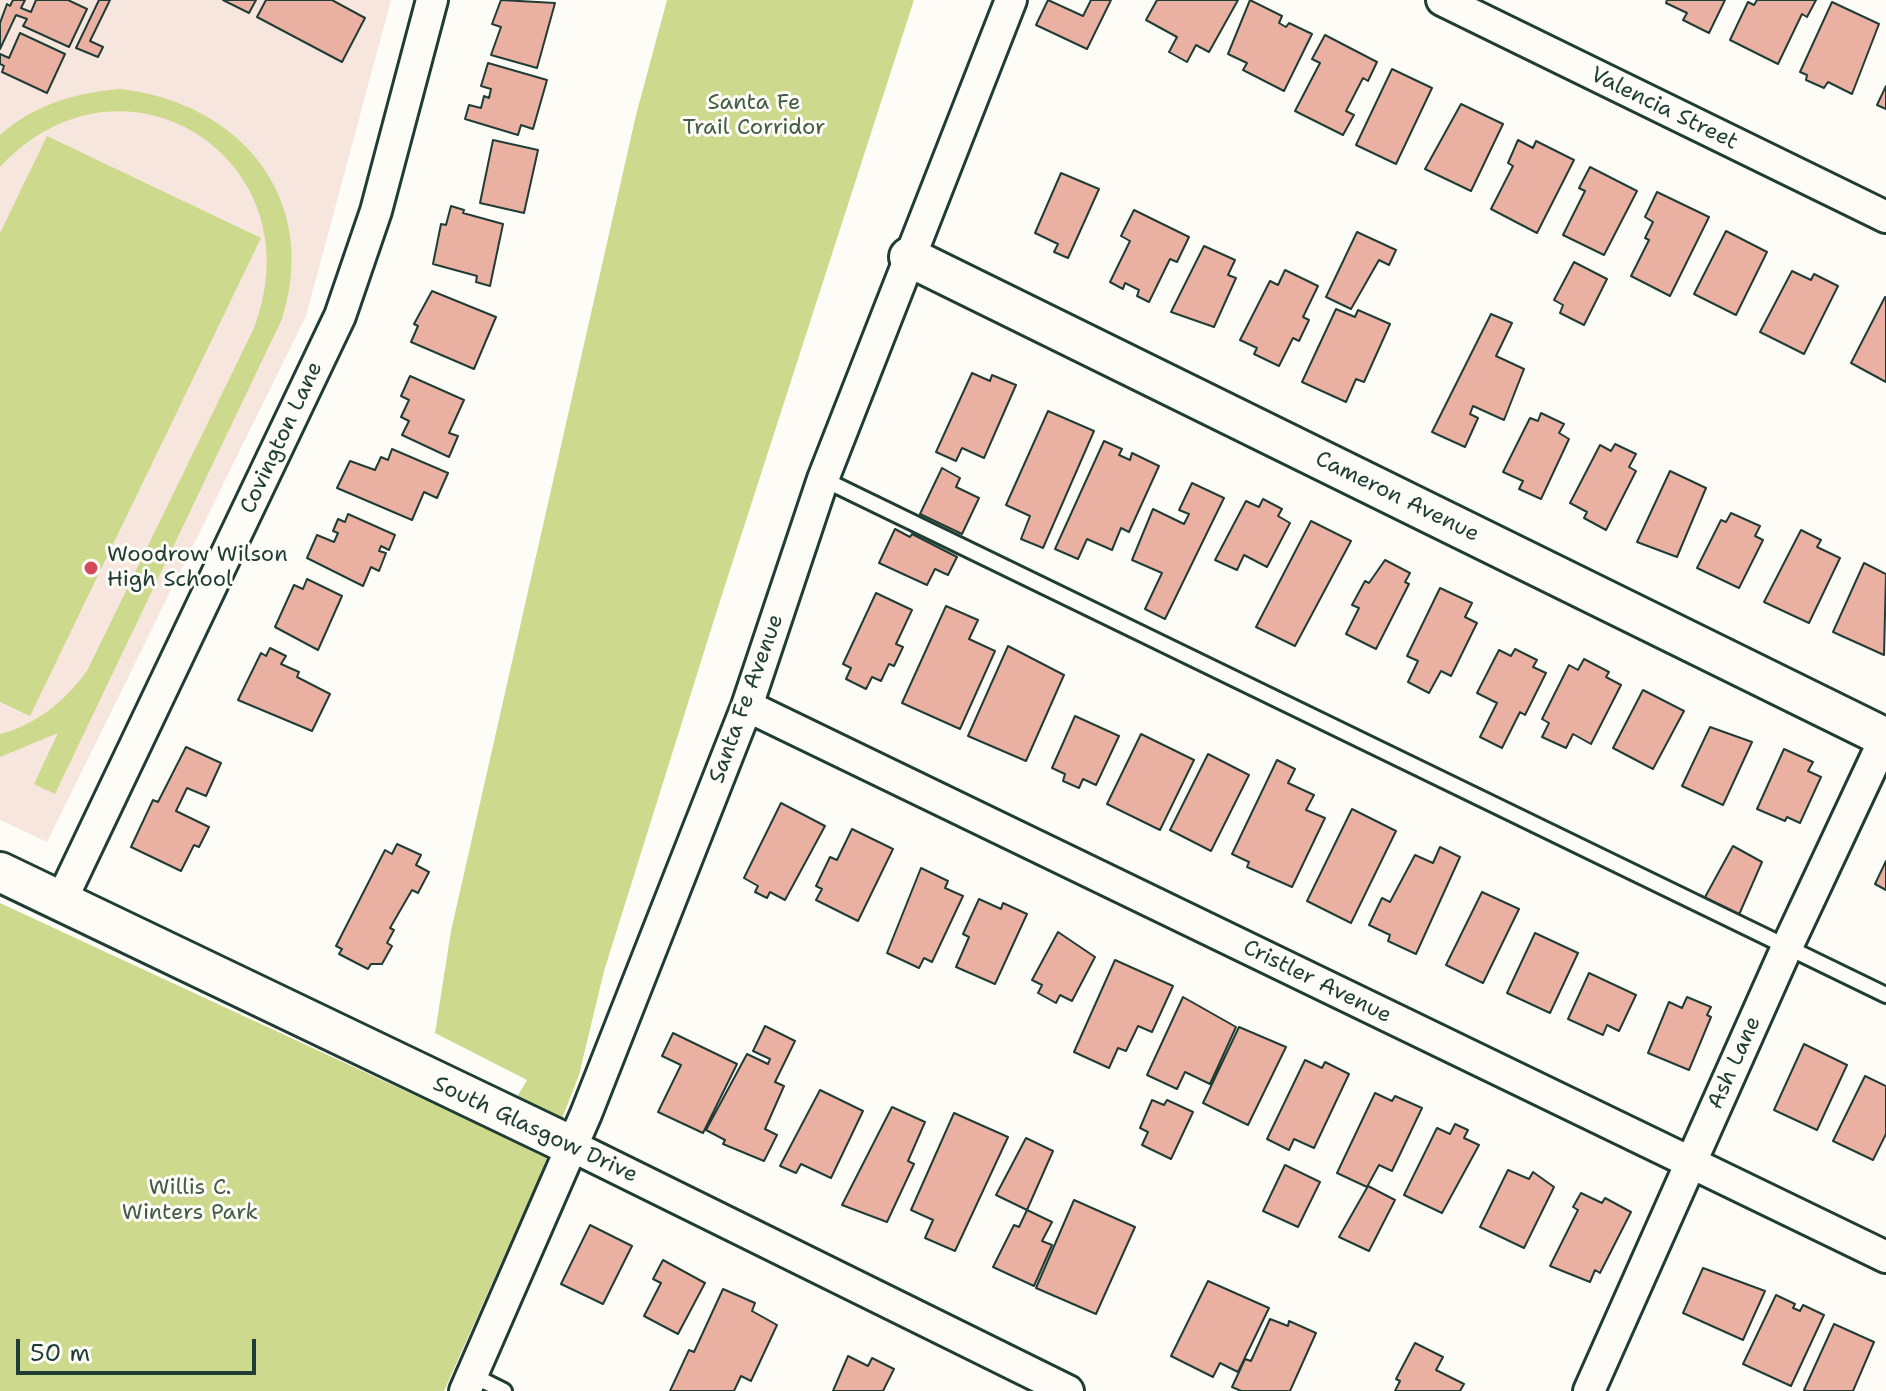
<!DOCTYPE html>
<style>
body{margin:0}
#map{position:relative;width:1886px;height:1391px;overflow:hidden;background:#fdfcf7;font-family:"Shantell Sans",sans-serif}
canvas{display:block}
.scale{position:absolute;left:16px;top:1339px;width:240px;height:36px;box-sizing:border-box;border:4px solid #1f3d34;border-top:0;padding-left:10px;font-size:24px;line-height:28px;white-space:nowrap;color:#1f3d34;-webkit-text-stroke:6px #fdfcf7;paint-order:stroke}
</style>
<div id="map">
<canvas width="1886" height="1391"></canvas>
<div class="scale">50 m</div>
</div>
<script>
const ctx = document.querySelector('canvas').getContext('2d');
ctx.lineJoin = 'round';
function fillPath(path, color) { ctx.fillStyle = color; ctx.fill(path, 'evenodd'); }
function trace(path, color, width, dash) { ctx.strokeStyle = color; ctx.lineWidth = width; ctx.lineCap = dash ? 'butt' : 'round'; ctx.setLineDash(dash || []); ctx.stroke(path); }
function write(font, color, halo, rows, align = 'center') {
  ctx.font = font + ' "Shantell Sans",sans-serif'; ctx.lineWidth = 6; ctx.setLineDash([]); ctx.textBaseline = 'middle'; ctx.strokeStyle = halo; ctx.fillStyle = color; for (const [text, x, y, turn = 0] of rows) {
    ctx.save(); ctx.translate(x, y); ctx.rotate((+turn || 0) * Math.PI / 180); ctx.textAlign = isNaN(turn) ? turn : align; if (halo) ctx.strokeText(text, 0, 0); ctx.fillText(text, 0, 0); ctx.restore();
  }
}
fillPath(new Path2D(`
 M0,0H391L306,316L47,842L0,820Z`), '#f7e6de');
fillPath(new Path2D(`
 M667,0H914L719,604L604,971L579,1075L538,1180L444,1391H0V903L496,1133L527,1080L435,1033L451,931L636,115Z
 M120,89C239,102 321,198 282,319L55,794L34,784L58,733L0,757V734C36,725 65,701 87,671L254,328C319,159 123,34 0,167V135C35,104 75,93 120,89Z
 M47,136L261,238L30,716L0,702V233Z`), '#cdd98d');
const building = new Path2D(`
 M13,0H25L21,8L31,12L36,0H68L87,9L69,47L23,26L27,19L16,15L0,49V23L7,4L10,6Z
 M99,0H110L90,41L103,47L98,57L76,48Z
 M223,0H256L249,13Z
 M266,0H332L365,18L342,62L257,17Z
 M501,0L555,3L537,68L491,55L501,27L492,24Z
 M1048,0L1083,16L1091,0H1111L1087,49L1036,25Z
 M1157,0H1238L1209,52L1196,45L1187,62L1169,52L1177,37L1146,20Z
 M1250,0L1282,16L1279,23L1286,27L1289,23L1312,34L1284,91L1243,70L1247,63L1228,54Z
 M1667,0H1725L1709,33L1683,20L1687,13L1666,3Z
 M1757,0H1816L1807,17L1802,14L1778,64L1730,40L1748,2L1754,5Z
 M1832,2L1879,24L1852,94L1828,82L1824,88L1806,80L1807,75L1800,72Z
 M20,33L65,54L47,93L2,72L4,66L0,64V54L9,58Z
 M1325,35L1377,62L1368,81L1363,78L1346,111L1354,115L1343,135L1295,111L1320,63L1312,59Z
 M488,63L547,80L533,129L521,125L518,135L465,119L469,105L481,108L484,96L489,98L491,89L481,86Z
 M1392,69L1432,88L1396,164L1356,145Z
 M1886,86V109L1877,105Z
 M1461,104L1503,124L1471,191L1425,169Z
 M493,140L538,150L524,213L480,203Z
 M1518,140L1533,148L1536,141L1574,160L1537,233L1491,209L1513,166L1508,163Z
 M1590,167L1637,191L1604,255L1563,235L1585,191L1579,188Z
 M1061,173L1099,189L1068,258L1054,252L1058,244L1035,233Z
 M1657,192L1709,217L1670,296L1631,276L1649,240L1645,238L1653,222L1645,217Z
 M451,206L464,210L463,213L503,224L490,286L476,282L477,276L433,264L441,224L446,225Z
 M1134,210L1189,237L1177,262L1170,259L1149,302L1137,296L1139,290L1125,283L1123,289L1110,282L1130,241L1121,236Z
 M1726,231L1767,252L1736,315L1694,294Z
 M1357,232L1396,250L1389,265L1379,260L1351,309L1326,297Z
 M1204,246L1235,260L1228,275L1236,278L1214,327L1171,312Z
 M1574,262L1607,279L1584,325L1560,313L1563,305L1554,300Z
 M1285,270L1318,286L1303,317L1309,320L1299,341L1293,338L1279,366L1254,354L1257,348L1240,340L1270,281L1278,285Z
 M1792,271L1811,280L1814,274L1838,286L1804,354L1760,332Z
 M432,291L496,317L474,369L411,342L418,326L414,324Z
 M1885,297L1886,298V382L1851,363Z
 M1336,309L1355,317L1358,310L1390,324L1364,382L1356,379L1346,402L1302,382Z
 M1491,314L1512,323L1496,356L1524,369L1504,420L1473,406L1470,414L1478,418L1465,447L1432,432Z
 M972,373L990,381L992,375L1016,385L984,458L962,448L956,461L936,452Z
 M410,376L464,400L449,433L458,436L449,457L402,435L409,421L401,417L409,400L401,396Z
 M1048,411L1094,431L1043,548L1021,539L1030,516L1006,505Z
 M1541,413L1564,424L1559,433L1569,439L1541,499L1519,489L1523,481L1503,472L1530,418L1538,421Z
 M1104,441L1122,449L1119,455L1130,460L1132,453L1159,466L1129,532L1121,528L1112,550L1087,539L1078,559L1055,549Z
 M1615,444L1636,454L1629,467L1636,471L1606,530L1584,518L1587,512L1570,503L1600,445L1611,451Z
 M392,449L448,473L437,498L424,492L412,520L337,488L350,461L375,470L381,457L388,460Z
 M942,468L960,478L956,487L979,498L962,534L920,514Z
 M1670,471L1706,488L1677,557L1637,542Z
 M1192,483L1224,498L1165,619L1145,609L1162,573L1132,560L1153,509L1184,524L1189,514L1179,510Z
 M1263,499L1282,509L1278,516L1290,523L1267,567L1244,555L1237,570L1215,560L1246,501L1259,507Z
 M1731,513L1760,526L1755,536L1763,540L1739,588L1697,568L1721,520L1726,522Z
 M348,514L395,535L389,550L381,546L379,551L386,553L379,571L371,567L363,586L307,558L317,535L334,542L338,533L333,531L338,519L345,522Z
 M1311,521L1351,541L1295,646L1256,627Z
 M895,529L910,537L912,534L957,557L948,575L935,569L927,585L879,563Z
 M1801,530L1821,540L1817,547L1840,558L1809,623L1764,602Z
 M1385,560L1410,573L1405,582L1409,584L1376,649L1346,634L1359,608L1352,605L1365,581L1369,583Z
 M1864,563L1886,574L1884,655L1833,632Z
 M307,579L342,596L318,650L275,627L294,585L303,589Z
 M1440,588L1472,603L1465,617L1477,623L1451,676L1441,671L1429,693L1408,682L1418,661L1407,656Z
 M876,593L912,610L896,644L903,647L894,666L889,664L881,681L872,677L866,689L846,679L851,668L843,664Z
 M946,606L978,620L969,639L995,651L960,729L902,703Z
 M1008,646L1064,675L1026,761L968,736Z
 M270,648L286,656L281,664L299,672L297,677L330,694L312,731L238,700L261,653L266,656Z
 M1515,649L1537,660L1533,667L1546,673L1525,715L1520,712L1502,748L1480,737L1497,703L1477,693L1499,650L1511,656Z
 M1584,659L1609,672L1606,677L1621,685L1591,744L1573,734L1566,748L1542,737L1549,723L1542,719L1569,665L1578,670Z
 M1643,690L1684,711L1653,769L1613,748Z
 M1075,716L1119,736L1096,785L1083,779L1079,788L1063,781L1065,774L1052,768Z
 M1710,727L1752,742L1723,805L1682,786Z
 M1141,734L1194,760L1160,830L1107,804Z
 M186,747L221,763L206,796L187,788L176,811L209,827L199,847L194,845L181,871L131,847L153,800L158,802Z
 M1784,749L1813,762L1808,771L1821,777L1800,823L1787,817L1785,821L1757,809Z
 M1208,754L1249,775L1211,851L1170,830Z
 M1277,760L1295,769L1288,783L1314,795L1306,810L1325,818L1292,887L1247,867L1249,862L1232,854Z
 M781,803L825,826L785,900L770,892L767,898L755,892L758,886L744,878Z
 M1352,809L1396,831L1351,923L1307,901Z
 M852,829L893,849L858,921L816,900L822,889L816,886L830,857L837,860Z
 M397,844L421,855L416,865L429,872L418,893L412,890L390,928L394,930L387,943L392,946L382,964H371L368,969L339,954L342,949L336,946L385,850L392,854Z
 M1733,846L1762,862L1738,917L1704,899Z
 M1440,847L1460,857L1416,954L1388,941L1390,935L1369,925L1382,898L1390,902L1415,855L1433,863Z
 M1886,861V890L1875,884Z
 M921,868L948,881L945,888L963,896L932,962L924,958L919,968L887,953Z
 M1482,892L1519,909L1483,983L1446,965Z
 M979,899L1001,909L1003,903L1027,914L995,984L956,967L969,937L963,934Z
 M1058,932L1095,957L1072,1001L1060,995L1056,1003L1038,993L1042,985L1032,980Z
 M1535,933L1578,953L1550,1013L1507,993Z
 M1115,960L1173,986L1152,1032L1138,1026L1126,1051L1118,1048L1109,1068L1074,1052Z
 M1589,973L1636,995L1619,1031L1607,1025L1603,1035L1568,1019Z
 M1183,997L1236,1027L1210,1084L1185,1072L1177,1089L1147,1075Z
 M1687,997L1711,1007L1707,1015L1711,1017L1689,1070L1648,1053L1669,1002L1682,1008Z
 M765,1026L795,1041L775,1082L784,1086L765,1129L777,1135L764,1161L723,1144L725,1140L706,1130L747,1054L768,1064L770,1059L753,1051Z
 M1239,1027L1286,1047L1248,1125L1203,1103Z
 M673,1033L737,1064L703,1133L658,1112L681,1065L662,1056Z
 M1804,1044L1847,1065L1817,1130L1774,1110Z
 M1305,1060L1322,1068L1325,1062L1349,1074L1314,1148L1294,1139L1289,1150L1267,1139Z
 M1865,1076L1886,1086V1134L1873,1160L1833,1141Z
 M820,1090L863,1111L831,1178L801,1164L796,1173L780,1166Z
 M1375,1093L1392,1101L1395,1096L1422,1108L1392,1171L1379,1165L1367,1187L1337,1173Z
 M1152,1100L1164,1105L1167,1100L1193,1112L1171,1159L1142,1145L1148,1132L1140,1128Z
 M892,1107L925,1122L908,1161L914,1164L887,1222L842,1205Z
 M954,1113L1008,1137L955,1251L925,1238L933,1220L911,1210Z
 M1455,1124L1468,1130L1464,1138L1479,1145L1442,1213L1404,1195L1437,1128L1450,1134Z
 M1026,1138L1053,1151L1027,1210L996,1195Z
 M1285,1165L1320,1182L1298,1227L1263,1211Z
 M1508,1170L1529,1179L1533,1172L1554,1187L1524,1248L1480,1227Z
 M1368,1186L1395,1200L1369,1251L1339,1237Z
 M1581,1193L1602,1203L1605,1198L1631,1212L1600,1273L1595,1270L1590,1282L1550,1266L1578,1210L1573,1207Z
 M1074,1200L1135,1227L1096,1314L1036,1288Z
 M1027,1210L1052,1222L1042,1241L1052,1245L1034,1286L993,1267L1014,1225L1019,1227Z
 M590,1225L632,1246L603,1304L561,1284Z
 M663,1260L705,1283L678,1334L644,1316L661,1283L653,1279Z
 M1703,1268L1765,1291L1743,1340L1683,1313Z
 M1208,1281L1269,1308L1238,1372L1220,1363L1213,1377L1171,1356Z
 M723,1289L755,1303L752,1311L777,1325L751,1381L741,1376L734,1391H670L689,1350L694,1352Z
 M1776,1295L1795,1304L1793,1308L1800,1311L1803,1305L1824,1315L1791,1386L1743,1364Z
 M1270,1319L1288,1326L1289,1321L1316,1333L1290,1391H1241L1232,1387L1245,1359L1251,1361Z
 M1834,1324L1874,1342L1853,1391H1807L1804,1390Z
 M1415,1343L1443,1357L1436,1370L1464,1384L1460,1391H1395L1400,1381L1396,1379Z
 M848,1356L868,1366L872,1358L894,1369L883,1391H833Z`);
fillPath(building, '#eab1a3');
trace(building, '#1f3d34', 2);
const service = new Path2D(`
 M823,479L1886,995
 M472,1375L504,1391`);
const minor = new Path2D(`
 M1442,0L1886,217
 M747,706L1886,1257
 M61,901L340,316L376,211L432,0
 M572,1146L1068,1391
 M465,1391L586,1114L747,706L823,479L1011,0
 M1589,1391L1787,947L1886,736`);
const tertiary = new Path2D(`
 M909,257L1886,738
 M0,872L572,1146`);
trace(service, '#1f3d34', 20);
trace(minor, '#1f3d34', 36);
trace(tertiary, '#1f3d34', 44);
trace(service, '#fdfcf7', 14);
trace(minor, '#fdfcf7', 30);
trace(tertiary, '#fdfcf7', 38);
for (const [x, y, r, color] of [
 [91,568,8,"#d1495b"]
]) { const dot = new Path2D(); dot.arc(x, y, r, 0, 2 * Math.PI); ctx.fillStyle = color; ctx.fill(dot); trace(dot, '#fdfcf7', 3); }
write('22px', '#425c46', '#fdfcf7', [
 ["Santa Fe",754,103],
 ["Trail Corridor",754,128],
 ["Willis C.",190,1188],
 ["Winters Park",190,1213]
]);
write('22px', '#1f3d34', '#fdfcf7', [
 ["Valencia Street",1664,109,26],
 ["Covington Lane",282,438,-65],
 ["Cameron Avenue",1397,497,26],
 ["Santa Fe Avenue",747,699,-70],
 ["Cristler Avenue",1317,982,26],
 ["Ash Lane",1735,1063,-66],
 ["South Glasgow Drive",535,1130,25]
]);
write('22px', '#1f3d34', '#fdfcf7', [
 ["Woodrow Wilson",107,555],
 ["High School",107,580]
], 'left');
</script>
